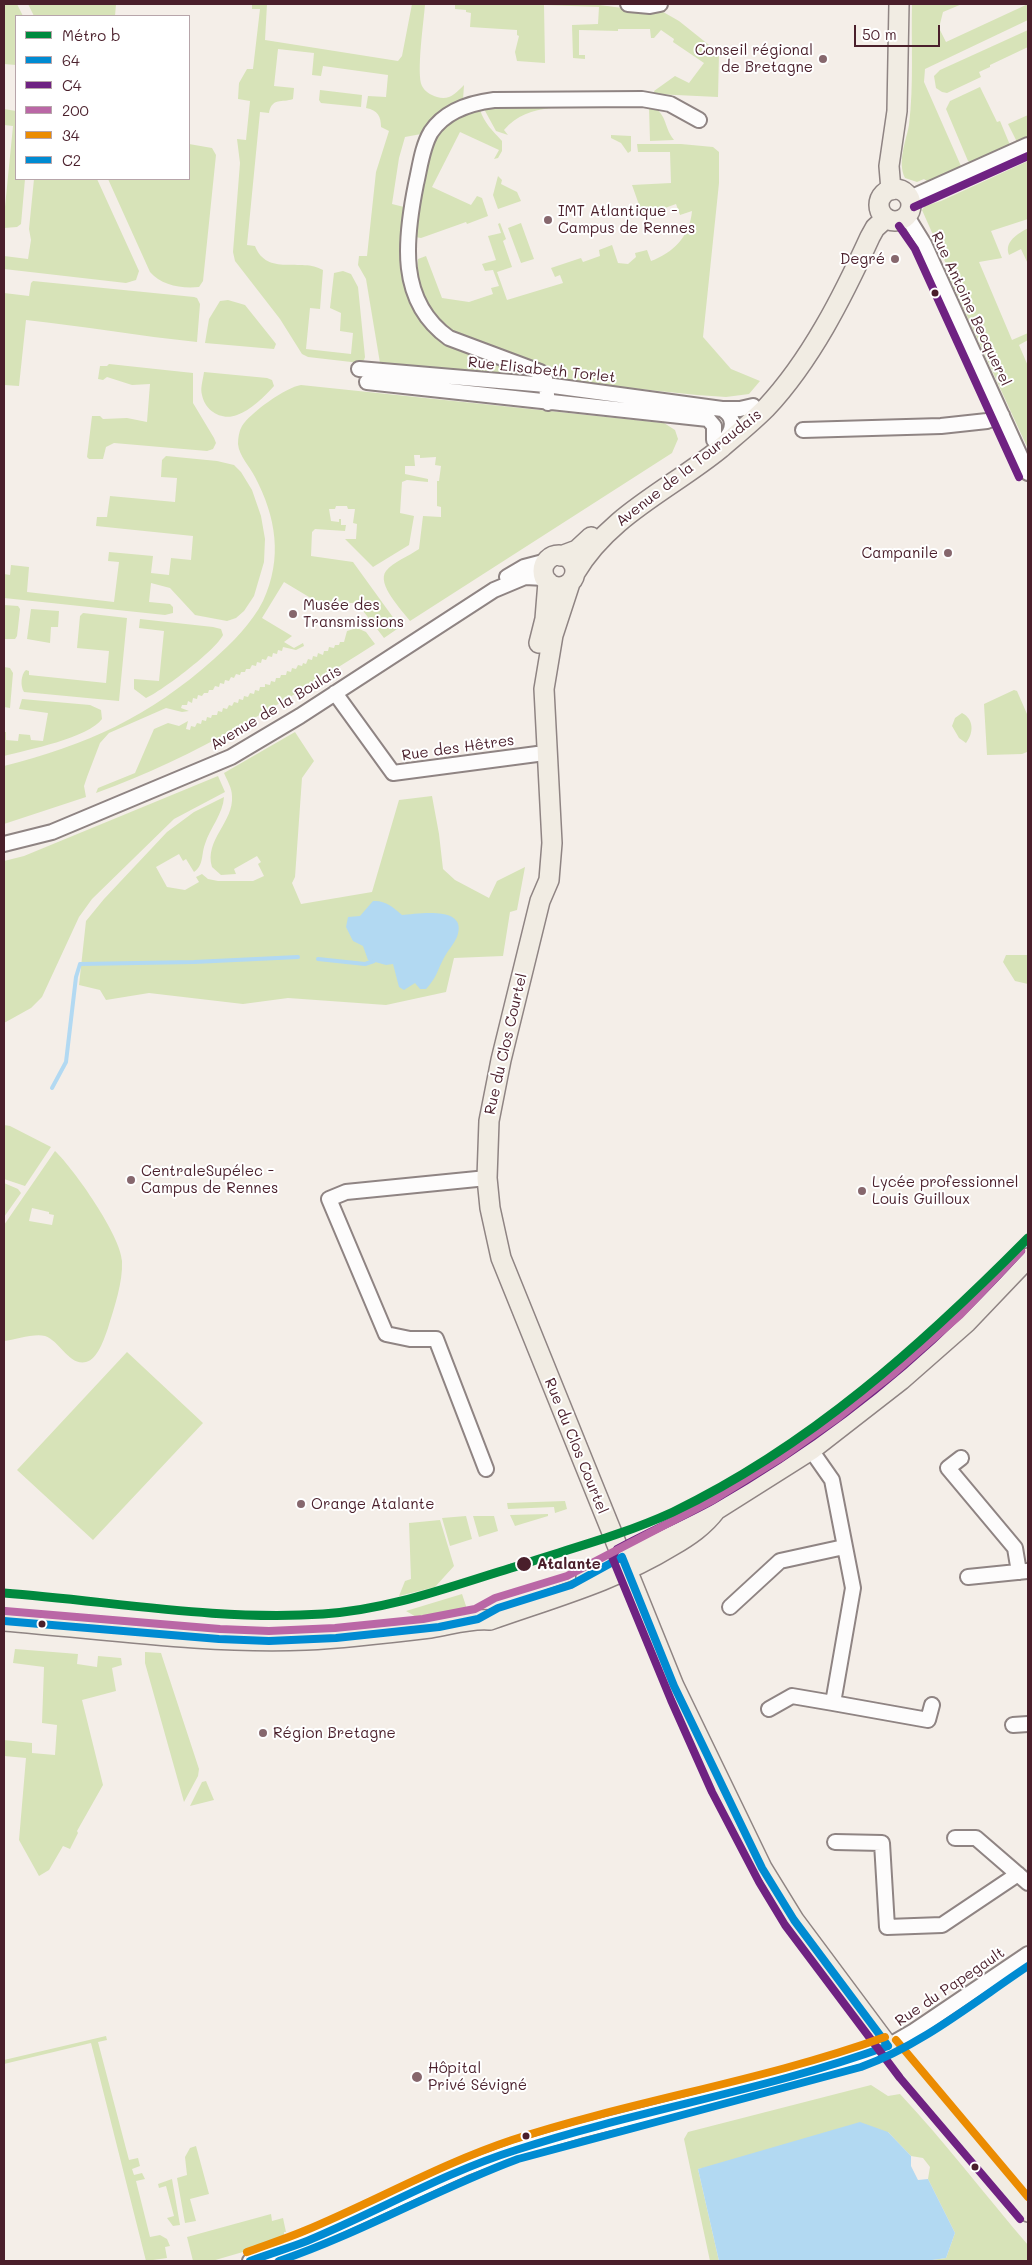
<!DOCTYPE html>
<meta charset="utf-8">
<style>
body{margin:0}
#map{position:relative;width:1032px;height:2265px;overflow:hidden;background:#f4eee8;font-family:Mali,sans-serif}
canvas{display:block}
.frame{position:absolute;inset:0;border:5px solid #4a1f2b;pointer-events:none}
.legend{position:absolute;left:15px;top:15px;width:175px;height:165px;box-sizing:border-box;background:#fff;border:1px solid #b7a5aa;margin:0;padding:6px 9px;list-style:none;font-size:15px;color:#4a1f2b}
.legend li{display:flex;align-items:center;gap:10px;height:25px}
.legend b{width:25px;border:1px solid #b7a5aa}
.scale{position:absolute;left:854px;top:25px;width:86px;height:22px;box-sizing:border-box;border:2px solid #4a1f2b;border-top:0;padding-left:6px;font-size:15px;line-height:18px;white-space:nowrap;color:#4a1f2b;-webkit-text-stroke:4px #fff;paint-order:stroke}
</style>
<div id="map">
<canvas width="1032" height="2265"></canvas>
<div class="frame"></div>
<ul class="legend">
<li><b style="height:6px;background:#00893e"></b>Métro b</li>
<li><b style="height:6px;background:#008bd2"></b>64</li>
<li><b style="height:6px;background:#6f2282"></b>C4</li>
<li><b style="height:6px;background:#ba67a6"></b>200</li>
<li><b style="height:6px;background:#eb8c02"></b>34</li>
<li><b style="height:6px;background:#008bd2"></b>C2</li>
</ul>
<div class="scale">50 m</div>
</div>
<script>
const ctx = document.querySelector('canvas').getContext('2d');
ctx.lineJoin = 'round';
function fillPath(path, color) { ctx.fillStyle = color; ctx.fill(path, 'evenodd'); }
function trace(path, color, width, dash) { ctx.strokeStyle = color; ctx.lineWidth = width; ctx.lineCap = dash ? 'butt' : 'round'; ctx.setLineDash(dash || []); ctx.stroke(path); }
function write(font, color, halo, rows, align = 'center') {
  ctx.font = font + ' Mali,sans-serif'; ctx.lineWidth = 4; ctx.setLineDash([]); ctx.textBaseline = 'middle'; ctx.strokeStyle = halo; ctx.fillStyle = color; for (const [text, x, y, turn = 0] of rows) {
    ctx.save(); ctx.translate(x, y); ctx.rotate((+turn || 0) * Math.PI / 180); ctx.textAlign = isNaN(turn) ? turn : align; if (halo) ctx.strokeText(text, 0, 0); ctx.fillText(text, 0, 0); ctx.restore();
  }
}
fillPath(new Path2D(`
 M4,4H17L23,16H16V65L4,64Z
 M28,4H116L115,16H34Z
 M252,4H267L265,40L398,61L402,56L412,4H425C424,20 416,74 422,86C425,92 431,95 437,97C449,101 456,93 464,85L463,100L442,112L421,134L405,137L399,158L392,204L404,207C396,253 403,323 450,346C459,350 470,351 479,354C499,362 519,371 539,379L402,364L401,369L387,368L380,363L366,279L358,265L359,256H367L376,172L389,131L381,127C381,117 378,110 366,108L368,96L386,97L388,75L323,66L321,76L312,75L314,53L278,49L274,86L294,88L293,99C282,103 272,97 269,113L260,112L247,245L255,246C267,277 301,257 323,270L320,309L310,308L306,349L351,354L353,333L340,331L341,313L330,308L334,273L343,271L351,274L358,287L365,357L364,360L360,363L308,357L302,354L280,319L235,261L233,252L240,163L237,139L246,140L250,101L238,99L239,83L247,69H253L260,9H252Z
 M455,4H592L630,9H658L679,21L719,53L718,97L655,94L654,91L675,76L689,83L704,63L673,42L674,39L661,30L654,38H651L650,29H618V31L579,30V55H585V59L573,58L572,25L598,24L599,7L544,5L545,63L517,61L515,52L519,36L517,35V30L470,27L471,13L466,12V10L455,9Z
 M912,4H962L943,12L939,28L946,42L1028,4V20L925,69L924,82L961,166L960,170L927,181L924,179L917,182L905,178C897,162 906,141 909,125C914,84 911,44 912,4Z
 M1028,30V47L990,65V67L979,72L981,77L947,93L942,92L936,88L934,76L940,70Z
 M980,87L997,122L1000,121L1010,145L972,164L968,161L946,109L950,101Z
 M320,90L362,95L361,107L321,103L319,100Z
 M565,104H647C669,113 662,125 674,140L650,141L649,107L565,108Z
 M496,107L551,108C532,110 517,115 504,130L508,135L496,131L484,109Z
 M4,109L16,111V179H25L21,224L17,227L4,228V217L13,126L4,125Z
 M480,110C485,124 492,130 502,141V151L498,158L494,159L499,150L460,132L432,187L471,205L477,196L482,198L488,216L467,224L466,222L421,238L415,237L413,233C420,196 422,138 458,117C464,114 473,112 480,110Z
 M1028,115V139L1017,142L1008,124Z
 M611,135L631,136V151L628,153L621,143L611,138Z
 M189,144L212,148L216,155L203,281L199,287C181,289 161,285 150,272L108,179H189Z
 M637,144H681L713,147L719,152V183L703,337L731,369L760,381L749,394L726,397L697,395L554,380L547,370L442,328C426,308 415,284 418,259L426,256L442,298L469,302L493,294L491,288L499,286L493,270L485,271L482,264L496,260L488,236L501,233L498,224L500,223L506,239L503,241L512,267L497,272L507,300L563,283L560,275L555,277L551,268L581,258L583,262L600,256L599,250L612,245L618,263L628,264L636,257L635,253L647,250L651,261C673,253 690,236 692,211L680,215L676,204L643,216L632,185L671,183L670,152H638Z
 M1028,153V158L941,198L939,194Z
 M1028,161V219L991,231L1002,258L979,262L1012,340L1028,333V340L1019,345L1028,366V449L949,277L950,273L922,210L925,206L941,201Z
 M498,176L502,180L501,184L517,192L521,201L498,209L493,195Z
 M34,179H97L139,271L136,280L126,283L4,269V256L28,259L31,240L29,229Z
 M521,223L534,259L521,263L508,228Z
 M1028,228V264L1021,249L1009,255C1004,241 1018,234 1028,228Z
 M33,281L194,297L197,298L200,304L197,342C139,336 83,326 26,320L19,386L4,385V293L29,296L31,283Z
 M228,300L245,305L273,340L276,344L274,349L205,343L209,319L220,301Z
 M109,364L193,373V403L214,438L216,443L213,449L207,451L114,443L106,447L103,459H89L87,457L92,416H100L103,419L127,418L147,422L150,384L132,385L107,377L103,380L98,379L100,366H107Z
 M204,372L267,378L272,380L274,386C264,397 251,410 237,415C222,421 205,411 202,395C200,388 203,380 204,372Z
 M301,385L664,423L675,430L678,439L672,453L410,621C402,610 376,584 386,571C393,562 409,556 419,549L423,516L441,517V507L437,506V481H439L441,466L435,465L436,457L420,458V455H414L415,466H405V474L428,479V482L407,480L402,482L400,513L414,516L409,545L373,567L345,539H356L357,524L353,523L355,509H348L347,506H336L335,509H329L331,521L339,522V519H341V525H346L345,531L315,529L312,532L311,556L353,562L400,627L384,638L357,603H350L334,612L284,582L262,618L292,636L284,642L294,648L303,643L304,646L296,650L283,647L282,651L278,650L277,654L273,653L272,657L268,656L266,660L262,659L261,663L257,662L256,666L252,665L250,669H246L245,672H241L240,675L236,674L234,678L231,677L229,681L225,680L224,684L220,683L219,687L215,686L213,690H209L208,693H204L202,696L198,695L197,699L193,698L192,703L188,701L187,705H182L181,708L189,711L182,712L166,708L109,733L100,743L87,777L84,786L86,797L4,824V766C87,745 149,717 214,659C232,643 252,623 263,601C283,558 276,517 255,477C250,467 239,456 238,444C238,438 239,431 242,426C250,413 286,387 301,385Z
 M166,456L217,461L234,465L241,472L252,490L261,516L265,539L264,562L254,596L244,611L236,618L227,621L195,615L170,588L151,583L149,602L170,604L173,607V613L165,615L4,598V574L10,575L11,565L29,567L27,592L114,602L119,562L108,561L109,552L153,556L151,573L169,575L171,558L191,560L193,536L96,526L97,517H107L110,496L175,502L177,478L161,477L162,460Z
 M4,605L18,606L20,609L17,636L15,639H4Z
 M31,609L59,611L58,627H51L50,643L27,639Z
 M83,613L127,618L119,701L24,692C20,686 21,674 26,670L29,671V675L106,683L109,651L77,648L80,616Z
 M140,619L213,627L221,629L223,635C216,650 162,691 146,698L134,689V679L159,681L164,631L139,628Z
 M357,628L366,632L375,644C285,701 197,757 96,793L98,788L135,773L154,729L168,723L179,726L188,721L186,729L190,730L191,726L195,727L197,723L201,724L202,720L206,721L207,717L211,718L212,715H217L218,711L222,712L223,708L227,709L229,705L232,706L234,702L238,703L239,699L243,700L244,696L248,697L250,693L254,694L255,690L259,691L260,687H265V684L270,685L271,681L275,682L276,678H280L281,675H286L287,671L291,672L292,668L296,669L298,665L302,666L303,663L306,664L308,659L312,660L313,656L317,657L318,653L323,655L324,651H328L329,647L334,648L335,645H339L340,642H344L347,631Z
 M4,667L10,668L13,673L10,708L4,707Z
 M1014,690L1017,691L1027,714V752L1022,754L987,755L984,704Z
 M22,699L90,705L101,710L102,719C88,738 27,750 4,756V732H6V740L18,741L19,734L30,735L31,740L43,741L48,713L19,709Z
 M962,713C974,719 974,733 966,743L959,738L952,726L955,718Z
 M295,732L314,761L302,778L295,877L292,883L301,904L372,892L399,800L432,796L439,834L443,869L455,880L489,898L497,881L525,867L517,910L510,912L503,956L454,958L446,992L386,1005L288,998L243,1004L149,993L106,1000L100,990L79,985L86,921L104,899L167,832L194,812L224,797C223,814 210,828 205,844C201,855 204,865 194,872L186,859L183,861L179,854L156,867L167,887L185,890L199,882L196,877L202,874L208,879L218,881H253L264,876L258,864L261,862L257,856L234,869L236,874L221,875L212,867C204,840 234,822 232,796C232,788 227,780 224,773Z
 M218,776L225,792L174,819L92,899L79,917L42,997L31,1008L4,1023V861L24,856Z
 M1006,955H1028V984L1015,981L1003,962Z
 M4,1125L10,1126L51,1147L25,1186L4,1179Z
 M55,1151C74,1169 121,1236 122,1261C123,1283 114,1308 108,1328C104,1339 98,1359 86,1362C69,1366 60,1341 45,1336C34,1333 15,1340 4,1341V1225ZM32,1208L49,1212V1214L54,1215L52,1225L29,1221Z
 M4,1183L18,1189L21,1193L4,1217Z
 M127,1352L203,1423L93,1540L17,1470Z
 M565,1501L567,1509L555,1513L554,1507L508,1509L507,1503Z
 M548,1514V1516L515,1526L510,1515Z
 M466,1516L472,1539L450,1546L442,1518Z
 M473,1516H494L498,1531L479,1537Z
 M440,1520L454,1566L435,1587L399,1596L405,1581L411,1579L409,1523Z
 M462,1594L467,1609L418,1618L406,1611Z
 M15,1649L78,1654L77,1664L97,1667L98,1656L121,1658L122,1665L112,1668L116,1691L82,1700L103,1785L77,1831L78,1833L70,1849L63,1846L49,1870L39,1876L19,1840L26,1758L4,1756V1740L32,1743V1753L55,1755L57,1725L42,1723L44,1667L13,1663Z
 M145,1652L161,1653L199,1769L198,1776L184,1802L145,1663Z
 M206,1781L214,1800L190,1806L202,1782Z
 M106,2036L107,2040L98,2042L129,2160L138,2158L140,2166L132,2169L134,2175L142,2173L145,2179L136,2181L150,2237L160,2235L167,2239L170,2246L165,2247L167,2258L146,2261L91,2043L4,2064V2060Z
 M871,2085L888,2096L900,2094C945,2142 985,2195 1028,2245V2261H925L946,2258L955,2233L928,2179L930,2167L923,2158L911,2156L888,2132L698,2169L719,2261H710L684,2139L688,2132Z
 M196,2146L209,2194L190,2199L196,2221L185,2223L177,2178L187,2175L185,2157L190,2148Z
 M172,2179L180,2225L173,2226L167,2218L174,2216L166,2186L159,2188L158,2184Z
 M271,2214L272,2221L283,2218L286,2232H284V2240L212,2261H193L187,2237Z`), '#d7e3b8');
fillPath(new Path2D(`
 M373,901C385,900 393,907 402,915C418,914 469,905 457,937C454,944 448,950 445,956C437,970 438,976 426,989H420L415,983L404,990L399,987L393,964L386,965L368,960L363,946L353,941L346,927L348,917L360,916Z
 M860,2122L888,2132L911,2156V2166L918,2180L928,2179L955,2233L946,2258L925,2261H719L698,2169Z`), '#b2d9f2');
trace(new Path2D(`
 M318,959L365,964L374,961
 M52,1088L66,1062L76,977L80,964L194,962L298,957
 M1009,1263L1027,1245
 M972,1302L1006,1267
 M936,1335L967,1306
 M914,1357L927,1344
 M806,1440L844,1412
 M791,1451L802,1444
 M754,1473L764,1467
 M704,1504L750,1476`), '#b2d9f2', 4);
const minor = new Path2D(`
 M628,4L650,6L660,4
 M910,198L1028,145
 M905,218L911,223L924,244L1028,473
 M359,369L546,385L722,409H740L753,406
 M367,382L708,419L714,426V440
 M548,403L545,378L540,372L449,338C397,301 405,239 416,184C420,167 422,147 431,132C445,111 470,103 494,100L642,99L670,104L699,120
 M722,409C735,416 735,430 723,441
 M803,430L941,426L987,421L1002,415
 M507,577L524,567L547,561
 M335,693L393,773L537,754
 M4,844L52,832L231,757L300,716L494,590L525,577L545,578
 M811,1450L832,1480L853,1588L833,1703L928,1720L932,1705
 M961,1458L948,1468L1015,1548L1019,1572
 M486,1469L436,1339H410L386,1334L329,1199L346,1192L487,1178
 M968,1577L1027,1571
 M730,1607L780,1561L844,1547
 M769,1709L792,1696L833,1703
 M1013,1725L1028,1724
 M955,1838H976L1028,1883
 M835,1842L882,1843L887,1927L942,1925L1018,1874
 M250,2261L307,2241L466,2168L515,2150L579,2131L710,2098L858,2057L888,2046L914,2031L1028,1954`);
const major = new Path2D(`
 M879 205a16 16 0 1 1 32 0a16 16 0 1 1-32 0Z
 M891,190L889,166L897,111L899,4
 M543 571a16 16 0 1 1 32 0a16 16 0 1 1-32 0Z
 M561,556L577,550L591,537
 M575,573C609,515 671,489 721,448C736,435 752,422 766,408C811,360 843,296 870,237L875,228L886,218
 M570,583L553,635L544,689L552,843L549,880L540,901L501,1060L489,1121L487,1178L490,1208L501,1258L674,1686L762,1868L794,1920L888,2046L1028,2212
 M539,643L545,619L548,582
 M586,1577L716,1510L811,1450L901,1380L967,1322L1028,1258
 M4,1621C104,1629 205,1644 306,1640C347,1638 389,1633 430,1628C450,1625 470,1618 490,1620C552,1598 615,1581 672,1546C689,1536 704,1526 716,1510`);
trace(minor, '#8f8483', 18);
trace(major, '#8f8483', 22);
trace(minor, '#fdfcfc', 14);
trace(major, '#f1ece3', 19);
trace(new Path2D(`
 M4,1621L219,1639L269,1641L336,1638L439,1627L478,1619L498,1608L571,1585L622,1557L674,1686L762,1868L794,1920L888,2046
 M250,2261C269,2254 289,2248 307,2241C377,2212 443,2173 516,2150C638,2110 767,2090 888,2046`), '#008bd2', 8);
trace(new Path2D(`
 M914,207L1028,156
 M899,226L915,249L1019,477
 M1020,2219L900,2078L785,1925L759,1882L712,1792L671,1700L612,1557L617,1549C648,1532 681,1518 712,1501C801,1450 887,1386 960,1314C981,1294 1001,1272 1021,1251`), '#6f2282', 8);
trace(new Path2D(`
 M5,1611L220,1629L269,1631L335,1628L423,1619L475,1609L495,1598L567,1576L711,1501L782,1457L836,1419L895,1372L960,1315L1021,1251`), '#ba67a6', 8);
trace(new Path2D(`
 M896,2040L1028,2197
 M247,2252C266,2245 285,2239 304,2231C374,2202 440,2164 512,2140C635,2100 763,2081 885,2037`), '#eb8c02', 8);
trace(new Path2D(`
 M279,2261C361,2233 437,2189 518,2159L861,2067C922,2045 974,2002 1028,1966`), '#008bd2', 8);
trace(new Path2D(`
 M4,1593C110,1601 216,1621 323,1614C388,1610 449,1587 511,1568C565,1550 621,1536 673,1512C810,1446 922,1345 1028,1238`), '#00893e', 9);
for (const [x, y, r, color] of [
 [823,59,5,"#86676d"],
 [548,220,5,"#86676d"],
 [895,259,5,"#86676d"],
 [935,293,4.5,"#4a1f2b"],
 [948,553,5,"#86676d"],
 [293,614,5,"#86676d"],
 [131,1180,5,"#86676d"],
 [862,1191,5,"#86676d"],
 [301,1504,5,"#86676d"],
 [524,1564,8,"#4a1f2b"],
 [42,1624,4.5,"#4a1f2b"],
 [263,1733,5,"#86676d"],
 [417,2077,6,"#86676d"],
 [526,2136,4.5,"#4a1f2b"],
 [975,2167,4.5,"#4a1f2b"]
]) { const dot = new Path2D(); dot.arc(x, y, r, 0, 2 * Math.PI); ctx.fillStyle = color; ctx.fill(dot); trace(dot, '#fff', 2); }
write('15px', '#4a1f2b', '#fff', [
 ["Conseil régional",813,50,"right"],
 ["de Bretagne",813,67,"right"],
 ["IMT Atlantique -",558,211],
 ["Campus de Rennes",558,228],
 ["Degré",885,259,"right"],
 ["Campanile",938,553,"right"],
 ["Musée des",303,605],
 ["Transmissions",303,622],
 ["CentraleSupélec -",141,1171],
 ["Campus de Rennes",141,1188],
 ["Lycée professionnel",872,1182],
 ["Louis Guilloux",872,1199],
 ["Orange Atalante",311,1504],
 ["Région Bretagne",273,1733],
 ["Hôpital",428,2068],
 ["Privé Sévigné",428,2085]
], 'left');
write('15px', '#4a1f2b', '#fff', [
 ["Rue Antoine Becquerel",971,309,65],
 ["Rue Elisabeth Torlet",542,370,6],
 ["Avenue de la Touraudais",689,468,-38],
 ["Avenue de la Boulais",276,708,-31],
 ["Rue des Hêtres",458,748,-8],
 ["Rue du Clos Courtel",506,1044,-77],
 ["Rue du Clos Courtel",576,1446,68],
 ["Rue du Papegault",950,1987,-34]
]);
write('bold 15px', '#4a1f2b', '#fff', [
 ["Atalante",537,1564]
], 'left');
</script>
